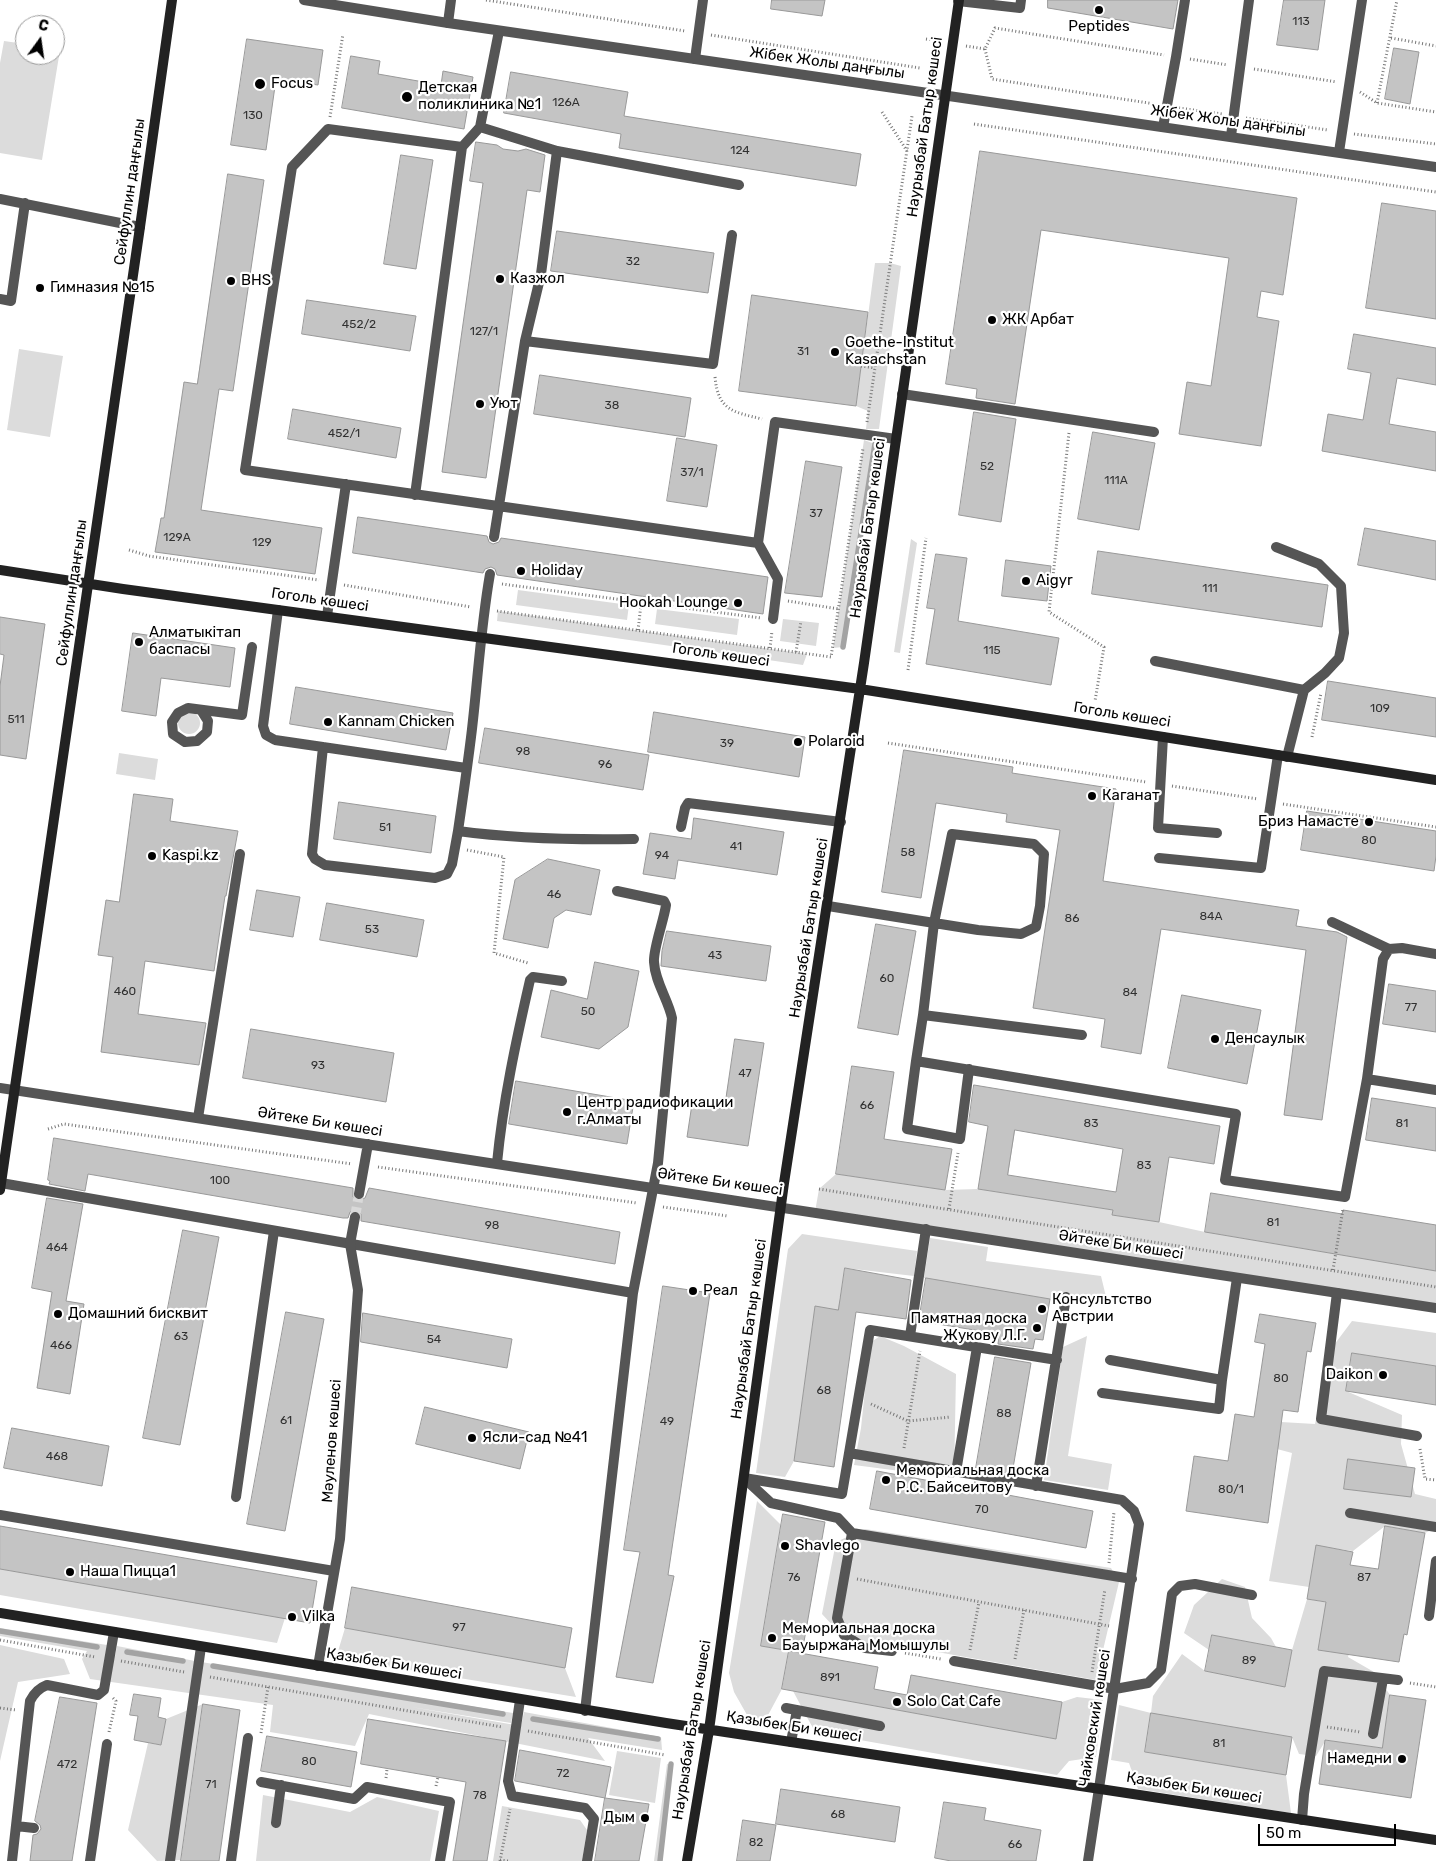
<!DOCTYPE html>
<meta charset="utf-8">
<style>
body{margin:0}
#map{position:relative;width:1436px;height:1861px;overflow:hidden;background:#fff;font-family:Rubik,sans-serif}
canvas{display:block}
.north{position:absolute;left:15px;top:15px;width:50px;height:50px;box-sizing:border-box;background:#fff;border:1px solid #999;border-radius:50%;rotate:14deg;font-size:14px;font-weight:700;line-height:20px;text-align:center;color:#000}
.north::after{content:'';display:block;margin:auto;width:18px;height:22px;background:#000;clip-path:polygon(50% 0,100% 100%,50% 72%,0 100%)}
.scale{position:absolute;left:1258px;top:1824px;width:138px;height:22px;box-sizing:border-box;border:2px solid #000;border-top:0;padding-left:6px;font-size:15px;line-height:18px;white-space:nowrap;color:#000;-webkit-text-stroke:4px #fff;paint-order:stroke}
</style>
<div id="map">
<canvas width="1436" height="1861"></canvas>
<div class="north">С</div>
<div class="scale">50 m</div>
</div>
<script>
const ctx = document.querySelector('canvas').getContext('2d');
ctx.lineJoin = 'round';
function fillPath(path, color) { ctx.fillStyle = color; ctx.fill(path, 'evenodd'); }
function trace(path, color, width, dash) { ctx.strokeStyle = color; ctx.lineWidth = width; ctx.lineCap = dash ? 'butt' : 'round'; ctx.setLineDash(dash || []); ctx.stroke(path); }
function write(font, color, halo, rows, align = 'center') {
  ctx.font = font + ' Rubik,sans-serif'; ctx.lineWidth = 4.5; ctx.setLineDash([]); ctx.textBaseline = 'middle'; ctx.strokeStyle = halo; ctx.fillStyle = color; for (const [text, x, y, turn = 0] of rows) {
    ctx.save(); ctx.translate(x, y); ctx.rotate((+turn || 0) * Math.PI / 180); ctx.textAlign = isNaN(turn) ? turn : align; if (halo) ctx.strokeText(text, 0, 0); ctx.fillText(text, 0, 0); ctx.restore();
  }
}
fillPath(new Path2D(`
 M4,41L25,44V55H55V49L60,50L42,160L0,153V63Z
 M875,263H890L901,266L879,429H866L868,411L856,406Z
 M19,349L63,356L50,437L7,430Z
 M864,440L875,444L843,647L833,648Z
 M911,539L917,543L900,653L894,652Z
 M518,590L629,605L627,620L516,605Z
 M657,609L739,619L737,635L655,624Z
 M498,611L807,654L803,665L497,621Z
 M783,619L819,623L816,646L780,641Z
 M178 723a11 11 0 1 1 22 0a11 11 0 1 1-22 0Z
 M119,753L158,759L155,780L116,774Z
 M836,1174L945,1190L978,1189L1113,1210L1112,1215L1159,1222L1205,1232L1436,1271V1308L815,1212L819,1189Z
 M802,1234L917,1251L914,1276L845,1268L839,1302L842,1311L815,1307L794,1461L785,1477L756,1473L788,1249Z
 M930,1238L988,1247L986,1261L1101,1276L1108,1305L1066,1297L1050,1299L924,1278Z
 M1352,1321L1436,1333V1366L1352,1353L1346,1391L1402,1415L1401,1444L1415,1494L1436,1499V1528L1425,1533L1385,1526L1353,1551L1316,1546L1309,1587L1269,1581L1292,1453L1277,1449L1281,1422L1315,1424L1331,1349Z
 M880,1336L904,1346L956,1374L954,1478L854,1465L861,1428L870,1343Z
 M1087,1336L1068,1456L1112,1464L1108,1490L1044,1480L1063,1347Z
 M757,1501L781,1525L761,1646L789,1651L782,1689L766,1719L751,1722L734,1692L729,1673Z
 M865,1529L1111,1568L1119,1582L1096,1680L903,1646L887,1647L845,1639L822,1614L836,1542Z
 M0,1569L285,1618L277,1643L0,1595Z
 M1222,1579L1245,1587L1252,1618L1271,1638L1276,1647L1212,1635L1209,1650L1184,1633L1194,1605Z
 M1307,1599L1346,1606L1355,1635L1348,1657L1374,1672L1390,1695L1382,1748L1326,1740L1316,1756L1299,1754L1292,1737L1151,1714L1145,1752L1286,1775L1291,1813L1138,1789L1129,1763L1111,1760L1119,1705L1151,1713L1153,1696L1182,1654L1205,1671L1285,1686L1292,1650Z
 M0,1628L107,1645L106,1654L115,1656L117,1646L195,1661L513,1713L511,1723L411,1707L521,1726L524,1712L661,1737L662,1750L588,1738L605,1761L369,1714L355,1746L270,1732L273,1705L90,1679L82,1659L87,1651L0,1636Z
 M345,1628L565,1668L576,1697L336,1658Z
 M0,1645L64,1659L70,1674L18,1682L0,1761Z
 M793,1691L1056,1739L1062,1702L1077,1697L1103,1700L1096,1757L1069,1761L1057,1775L815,1732Z
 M203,1704L181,1860L157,1861L128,1830L148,1743L161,1745L166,1719Z
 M617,1751L661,1758L655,1803L609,1795Z
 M667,1764L671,1765L658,1861H654Z
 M263,1795L350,1812L377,1797L439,1811L430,1861H256Z
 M502,1806L580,1820L587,1830L582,1861H493Z`), '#dcdcdc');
trace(new Path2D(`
 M843,647L875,444
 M0,1631L97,1647
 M127,1652L183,1661
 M213,1666L503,1714
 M533,1719L658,1739
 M660,1861L671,1764`), '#a3a3a3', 5.5);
const building = new Path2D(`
 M772,0H825L822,16L771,9Z
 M1048,0H1178L1173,29L1048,8Z
 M1284,0H1325L1318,50L1277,45Z
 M247,39L323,50L318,85L276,79L266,150L231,145Z
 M1394,48L1419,52L1410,104L1385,99Z
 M351,56L380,61L378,74L441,85L443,71L473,77L464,129L342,108Z
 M511,72L628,92L624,116L861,154L856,186L619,148L621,134L504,113Z
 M476,142L497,145L503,149L518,151L526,149L545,155L540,192L527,190L486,478L442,472L483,183L470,181Z
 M980,151L1297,198L1283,295L1261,291L1257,317L1279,321L1261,446L1179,434L1187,382L1211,386L1229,258L1041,230L1015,404L976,398L977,389L946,384Z
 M401,155L433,160L416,269L384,264Z
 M228,174L264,180L233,391L219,389L201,510L322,528L315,574L155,552L161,518H164L184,382L197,384Z
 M1382,203L1436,211V319L1366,308Z
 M557,231L714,253L708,293L551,271Z
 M752,295L868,312L856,406L739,391Z
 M307,300L416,316L410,351L302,334Z
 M1354,334L1436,348V385L1397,378L1389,424L1436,432V471L1322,451L1328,414L1363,420L1371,373L1348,369Z
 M540,375L691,398L685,437L534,414Z
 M293,409L401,428L396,458L288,439Z
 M974,412L1016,419L1001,522L959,515Z
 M1093,432L1155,443L1139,530L1078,519Z
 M677,438L717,445L707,507L667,501Z
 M806,461L842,467L822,597L785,593Z
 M358,517L487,536L489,542L493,544L499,542L501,538L768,577L763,614L497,575L495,569L491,567L485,569L483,573L353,553Z
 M1365,528L1436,541V580L1358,565Z
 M1098,551L1328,585L1322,627L1092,594Z
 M936,554L967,558L958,621L1059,638L1051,685L926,664L935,609L927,608Z
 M1006,560L1051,566L1047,601L1002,596Z
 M0,617L45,624L26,759L0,755V686L4,655L0,654Z
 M133,633L235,648L230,687L161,678L156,716L122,711Z
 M1328,681L1436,698V737L1322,720Z
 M296,687L453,713L446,750L290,724Z
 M654,712L805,737L799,777L648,752Z
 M485,728L649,755L643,790L479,763Z
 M904,750L1013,767L1012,773L1116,789L1103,881L1299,910L1296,926L1337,932L1347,937L1322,1120L1284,1115L1306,950L1161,929L1141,1054L1101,1047L1105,1019L1033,1008L1060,830L1006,822L1007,814L936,803L921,898L882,892Z
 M134,794L173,799L170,821L238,831L226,896H225L214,971L145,961L138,1014L206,1023L199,1065L101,1052L113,957L98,955L106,900L119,902Z
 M339,802L436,816L431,853L334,839Z
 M1307,811L1436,831V856L1434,871L1301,850Z
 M694,818L784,832L777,875L678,860L675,879L643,874L650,833L691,839Z
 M548,859L600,870L591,915L566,910L554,918L548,948L503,939L515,880Z
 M257,890L300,897L293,937L250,930Z
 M327,903L424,920L417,957L320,940Z
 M876,924L916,931L898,1035L858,1028Z
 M667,931L771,946L766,981L661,966L662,951Z
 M595,962L639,971L628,1027L599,1049L541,1037L551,990L587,999Z
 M1389,984L1436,991V1032L1383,1024Z
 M1182,995L1261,1010L1247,1084L1168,1068Z
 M251,1029L394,1053L386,1102L243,1078Z
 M735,1039L764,1043L748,1146L687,1137L692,1104L724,1109Z
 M852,1066L894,1072L884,1139L952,1149L945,1190L836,1174Z
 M516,1081L634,1101L627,1144L509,1124Z
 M974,1085L1220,1126L1214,1164L1169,1157L1159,1222L1112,1215L1113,1210L978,1189L988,1126L969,1122ZM1015,1130L1123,1149L1116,1192L1008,1175Z
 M1372,1098L1436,1108V1151L1366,1140Z
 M54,1138L353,1188V1197L358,1201L365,1198L369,1188L620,1232L615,1264L361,1221V1214L356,1210L350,1212L348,1218H343L88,1174L85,1191L49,1184L50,1181L48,1180Z
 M1211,1193L1342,1214L1343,1210L1436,1225V1271L1205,1232Z
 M47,1198L83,1204L66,1301L84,1304L70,1394L37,1388L52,1292L32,1288Z
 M183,1230L219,1237L180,1445L143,1438Z
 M845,1268L911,1280L906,1319L856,1312L834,1467L794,1461L815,1306L838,1310Z
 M926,1278L1050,1299L1043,1340L1035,1339L1033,1349L998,1344L999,1334L919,1321Z
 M663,1286L710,1293L668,1575L674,1576L653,1683L616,1677L640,1552L624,1550Z
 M286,1312L324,1319L285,1531L247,1524Z
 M363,1313L512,1339L507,1368L361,1342Z
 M1260,1314L1316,1323L1311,1352L1307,1351L1298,1412L1283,1410L1268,1523L1186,1511L1194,1456L1228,1461L1235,1414L1254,1417L1265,1344L1255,1342Z
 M1352,1353L1436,1366V1405L1346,1391Z
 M995,1357L1031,1363L1012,1474L976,1468Z
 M425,1407L529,1432L520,1469L416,1444Z
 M12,1428L109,1446L102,1486L4,1468Z
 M1348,1459L1415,1468L1411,1497L1344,1489Z
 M877,1471L973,1489L974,1482L1010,1488L1008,1495L1093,1511L1086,1548L870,1509Z
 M783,1514L825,1522L802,1653L761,1646Z
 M0,1526L317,1581L310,1623L0,1569Z
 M1385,1526L1425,1533L1407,1635L1404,1634L1399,1662L1318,1650L1326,1602L1307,1599L1316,1545L1353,1552L1350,1565L1378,1569Z
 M352,1587L572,1628L565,1668L345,1628Z
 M1212,1635L1292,1650L1285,1687L1205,1671Z
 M789,1651L878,1667L874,1689L907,1695L911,1675L1062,1702L1056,1739L782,1689Z
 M134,1694L161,1698L158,1717L166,1719L161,1745L134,1740L138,1716L130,1715Z
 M1390,1695L1426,1700L1411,1798L1319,1784L1325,1740L1382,1748Z
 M60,1697L97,1703L72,1861H30L33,1835L37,1834L41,1829L40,1825L35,1821Z
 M203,1704L240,1710L219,1861H181Z
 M1151,1713L1292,1737L1286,1775L1145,1752Z
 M368,1719L506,1741L487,1861H453L466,1782L361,1764Z
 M267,1736L357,1752L351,1787L261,1771Z
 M520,1750L611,1767L605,1798L515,1781Z
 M781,1789L900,1807L895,1842L776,1824Z
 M605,1798L649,1804L639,1861H595Z
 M944,1802L986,1808L984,1820L1041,1830L1036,1861H951L935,1858Z
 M743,1820L776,1825L770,1861H737Z`);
fillPath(building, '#c4c4c4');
trace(building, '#999', 1);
trace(new Path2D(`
 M355,1217L359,1194`), '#d9d9d9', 10, [10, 5]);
trace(new Path2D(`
 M486,0L685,31
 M711,35L920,68
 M1391,38L1436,46
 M926,39L940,41
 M966,46L985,49L995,28L1164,55
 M985,49L992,79L1155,104
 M1190,59L1228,65
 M1254,69L1337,82
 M1360,92L1377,103L1436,112
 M1377,103L1397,0
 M1179,108L1222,114
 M882,112L907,151
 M330,117L343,34
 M1246,118L1328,130
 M974,124L1436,192
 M1354,134L1436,144
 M861,366L875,368
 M715,377C718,411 734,412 762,419
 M867,422L912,116
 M1069,433L1049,612L1104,647L1095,701
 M129,550L149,556L319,580
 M502,584L761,618
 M344,585L471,607
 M788,601L839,609
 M497,611L831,657L863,448
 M638,630L642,596
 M770,648L772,631
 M796,652L801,621
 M908,670L926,538
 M1312,737L1321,693
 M888,743L1146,782
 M1172,786L1258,799
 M1283,804L1436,827
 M467,850L504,857L494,953L528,963
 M48,1129L64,1124L352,1164
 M378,1167L637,1203
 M819,1189L1436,1287
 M663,1207L728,1216
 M949,1209L958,1153
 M1333,1270L1343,1209
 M871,1404L908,1421L951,1417
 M904,1448L920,1351
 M1420,1449L1425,1479L1436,1480
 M1109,1563L1114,1512
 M857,1579L1109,1626
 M0,1640L95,1657
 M970,1650L979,1602
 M905,1653L941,1659
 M1015,1659L1024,1610
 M121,1661L184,1672
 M1092,1672L1105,1589
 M210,1677L502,1727
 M1410,1683L1436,1687
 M0,1708L16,1710
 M1327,1727L1360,1732
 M528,1731L665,1755
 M109,1732L116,1701L113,1698
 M261,1733L268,1687
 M386,1778L387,1769
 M436,1786L438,1777
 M500,1860L508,1861
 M500,1861L510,1809`), '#777', 3, [1, 2.5]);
trace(new Path2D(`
 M958,1L1020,8L1021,0
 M448,23L451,0
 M695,59L703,0
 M480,127L462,147L328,129L292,167L245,470L758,543L775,422L896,439
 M1163,127L1176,57L1185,0
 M1231,136L1249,0
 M557,151L739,185
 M0,199L140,227
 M0,299L11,301L25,203
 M525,341L713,364L732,235
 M902,394L1154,432
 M415,495L462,147
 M494,537L525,341L541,274L557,151L480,127L499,31
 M758,543L778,579L773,619
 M1276,547L1319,564L1341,586L1344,633L1339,658L1325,673L1304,690L1287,757
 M490,574C481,625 478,677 472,729C468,763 463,797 458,831C517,839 575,840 634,839
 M278,610L263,726L266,735L275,740L466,768
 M327,616L346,484
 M1155,661L1304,690
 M201,710L208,721L207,732L197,741L185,742L173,734L172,722L178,713L188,708L242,715L252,647
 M1163,737L1158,828L1217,833
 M323,747L312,854L315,859L325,865L435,878L447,874L452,864L458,831
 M681,827L685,808L688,803L841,822
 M1159,858L1261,868L1278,755
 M828,906L978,930L1021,934L1036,927L1040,906L1044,854L1034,844L952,834L934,923L923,1015L916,1061L1236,1114L1225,1180L1345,1197L1367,1079L1383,959L1389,949L1402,948L1436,954
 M1332,922L1389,949
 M923,1015L1082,1035
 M916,1061L907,1129L960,1139L969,1069
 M1367,1079L1436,1090
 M198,1118L240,854
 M497,1163C503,1101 516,1041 530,980L533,977L562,981
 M1,1183L633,1293
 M1337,1293L1321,1419L1417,1436
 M910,1336L926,1229
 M1110,1360L1222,1380L1237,1278
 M1102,1393L1219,1409L1222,1380
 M849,1453L1122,1500L1134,1511L1139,1524L1088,1861
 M956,1472L977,1347
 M744,1478L842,1494L870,1330L1057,1360
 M744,1478L771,1503L838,1518L852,1533L1132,1579
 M1036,1486L1066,1297
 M236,1497L274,1231
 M1350,1513L1436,1527
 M0,1515L334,1571
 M852,1533L837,1618L844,1635L865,1648L892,1651
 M1429,1616L1436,1561
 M954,1661L1115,1689L1148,1683L1161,1670L1172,1594L1180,1586L1195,1584L1252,1595
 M520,1700L508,1781L512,1796L585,1808L594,1819L587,1861
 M786,1708L880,1726
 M585,1711L633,1293L658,1163L672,1018C668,999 655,982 654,962C653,949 664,920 666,905L664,901L617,891
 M1373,1734L1383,1679
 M791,1742L797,1710
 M261,1782L354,1799L367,1787L450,1802L440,1861
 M1302,1820L1304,1794L1324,1671L1398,1680
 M276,1823L281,1785
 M16,1826L34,1828
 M12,1861L30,1701C34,1693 39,1688 47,1685L98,1695L104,1690L114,1632
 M90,1861L107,1744
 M170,1861L201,1647
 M231,1861L248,1738`), '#555', 10);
trace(new Path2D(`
 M304,0L448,23L1436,167
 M1339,152L1362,0
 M0,1088L1436,1308
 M359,1194L368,1144
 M318,1666L340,1539L358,1290L350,1244L355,1217`), '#555', 10);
trace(new Path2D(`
 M0,570L123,589L860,689L1436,780
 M0,1190L140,227L172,0
 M0,1613L666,1723L1436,1840
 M687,1861L709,1730L784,1183L864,663L959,0`), '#222', 10);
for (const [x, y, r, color] of [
 [1099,10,5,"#000"],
 [260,84,6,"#000"],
 [407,97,6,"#000"],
 [500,279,5,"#000"],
 [231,281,5,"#000"],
 [40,288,5,"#000"],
 [992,320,5,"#000"],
 [835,352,5,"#000"],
 [480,404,5,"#000"],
 [521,571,5,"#000"],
 [1026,581,5,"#000"],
 [738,603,5,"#000"],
 [139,642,5,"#000"],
 [328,722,5,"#000"],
 [798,742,5,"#000"],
 [1092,796,5,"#000"],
 [1369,822,5,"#000"],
 [152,856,5,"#000"],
 [1215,1039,5,"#000"],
 [567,1112,5,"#000"],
 [693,1291,5,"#000"],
 [1042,1309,5,"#000"],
 [58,1314,5,"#000"],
 [1037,1328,5,"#000"],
 [1383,1375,5,"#000"],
 [472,1438,5,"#000"],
 [886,1480,5,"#000"],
 [785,1546,5,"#000"],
 [70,1572,5,"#000"],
 [292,1617,5,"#000"],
 [772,1638,5,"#000"],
 [897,1702,5,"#000"],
 [1402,1759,5,"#000"],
 [645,1818,5,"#000"]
]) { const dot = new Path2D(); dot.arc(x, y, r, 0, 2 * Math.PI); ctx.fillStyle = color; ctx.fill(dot); trace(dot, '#fff', 2); }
write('12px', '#313131', null, [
 ["113",1301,22],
 ["126А",566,103],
 ["130",253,116],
 ["124",740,151],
 ["32",633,262],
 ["452/2",359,325],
 ["127/1",484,332],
 ["31",803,352],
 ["38",612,406],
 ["452/1",344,434],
 ["52",987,467],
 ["37/1",692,473],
 ["111А",1116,481],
 ["37",816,514],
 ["129А",177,538],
 ["129",262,543],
 ["111",1210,589],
 ["115",992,651],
 ["109",1380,709],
 ["511",16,720],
 ["39",727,744],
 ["98",523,752],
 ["96",605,765],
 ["51",385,828],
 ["80",1369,841],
 ["41",736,847],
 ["58",908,853],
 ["94",662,856],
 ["46",554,895],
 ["84А",1211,917],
 ["86",1072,919],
 ["53",372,930],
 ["43",715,956],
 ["60",887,979],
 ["460",125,992],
 ["84",1130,993],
 ["77",1411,1008],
 ["50",588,1012],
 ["93",318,1066],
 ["47",745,1074],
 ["66",867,1106],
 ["83",1091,1124],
 ["81",1402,1124],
 ["83",1144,1166],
 ["100",220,1181],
 ["81",1273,1223],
 ["98",492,1226],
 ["464",57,1248],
 ["63",181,1337],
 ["54",434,1340],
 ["466",61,1346],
 ["80",1281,1379],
 ["68",824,1391],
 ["88",1004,1414],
 ["61",286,1421],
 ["49",667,1422],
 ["468",57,1457],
 ["80/1",1231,1490],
 ["70",982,1510],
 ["76",794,1578],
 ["87",1364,1578],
 ["97",459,1628],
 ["89",1249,1661],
 ["891",830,1678],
 ["81",1219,1744],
 ["80",309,1762],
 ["472",67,1765],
 ["72",563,1774],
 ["71",211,1785],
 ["78",480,1796],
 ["68",838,1815],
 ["82",756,1843],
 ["66",1015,1845]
]);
write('15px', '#000', '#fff', [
 ["Peptides",1099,27,"center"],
 ["Focus",271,84],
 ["Детская",418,88],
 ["поликлиника №1",418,105],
 ["Казжол",510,279],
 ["BHS",241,281],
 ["Гимназия №15",50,288],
 ["ЖК Арбат",1002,320],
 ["Goethe-Institut",845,343],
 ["Kasachstan",845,360],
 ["Уют",490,404],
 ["Holiday",531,571],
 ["Aigyr",1036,581],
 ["Hookah Lounge",728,603,"right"],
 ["Алматыкітап",149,633],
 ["баспасы",149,650],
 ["Kannam Chicken",338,722],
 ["Polaroid",808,742],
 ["Каганат",1102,796],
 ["Бриз Намасте",1359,822,"right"],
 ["Kaspi.kz",162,856],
 ["Денсаулык",1225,1039],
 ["Центр радиофикации",577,1103],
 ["г.Алматы",577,1120],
 ["Реал",703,1291],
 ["Консультство",1052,1300],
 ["Австрии",1052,1317],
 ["Домашний бисквит",68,1314],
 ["Памятная доска",1027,1319,"right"],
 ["Жукову Л.Г.",1027,1336,"right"],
 ["Daikon",1373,1375,"right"],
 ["Ясли-сад №41",482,1438],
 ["Мемориальная доска",896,1471],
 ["Р.С. Байсеитову",896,1488],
 ["Shavlego",795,1546],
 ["Наша Пицца1",80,1572],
 ["Vilka",302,1617],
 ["Мемориальная доска",782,1629],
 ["Бауыржана Момышулы",782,1646],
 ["Solo Cat Cafe",907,1702],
 ["Намедни",1392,1759,"right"],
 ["Дым",635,1818,"right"]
], 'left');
write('15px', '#000', '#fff', [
 ["Жібек Жолы даңғылы",827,63,8],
 ["Жібек Жолы даңғылы",1228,121,8],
 ["Наурызбай Батыр көшесі",925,127,-82],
 ["Сейфуллин даңғылы",130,192,-82],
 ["Наурызбай Батыр көшесі",868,528,-82],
 ["Сейфуллин даңғылы",72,593,-82],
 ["Гоголь көшесі",320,600,8],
 ["Гоголь көшесі",721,655,8],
 ["Гоголь көшесі",1122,715,9],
 ["Наурызбай Батыр көшесі",809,928,-81],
 ["Әйтеке Би көшесі",320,1122,9],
 ["Әйтеке Би көшесі",720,1182,8],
 ["Әйтеке Би көшесі",1121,1245,9],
 ["Наурызбай Батыр көшесі",749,1329,-82],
 ["Мәуленов көшесі",332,1441,-86],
 ["Қазыбек Би көшесі",394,1664,9],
 ["Чайковский көшесі",1095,1718,-81],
 ["Қазыбек Би көшесі",794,1727,9],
 ["Наурызбай Батыр көшесі",692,1730,-81],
 ["Қазыбек Би көшесі",1194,1788,9]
]);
</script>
